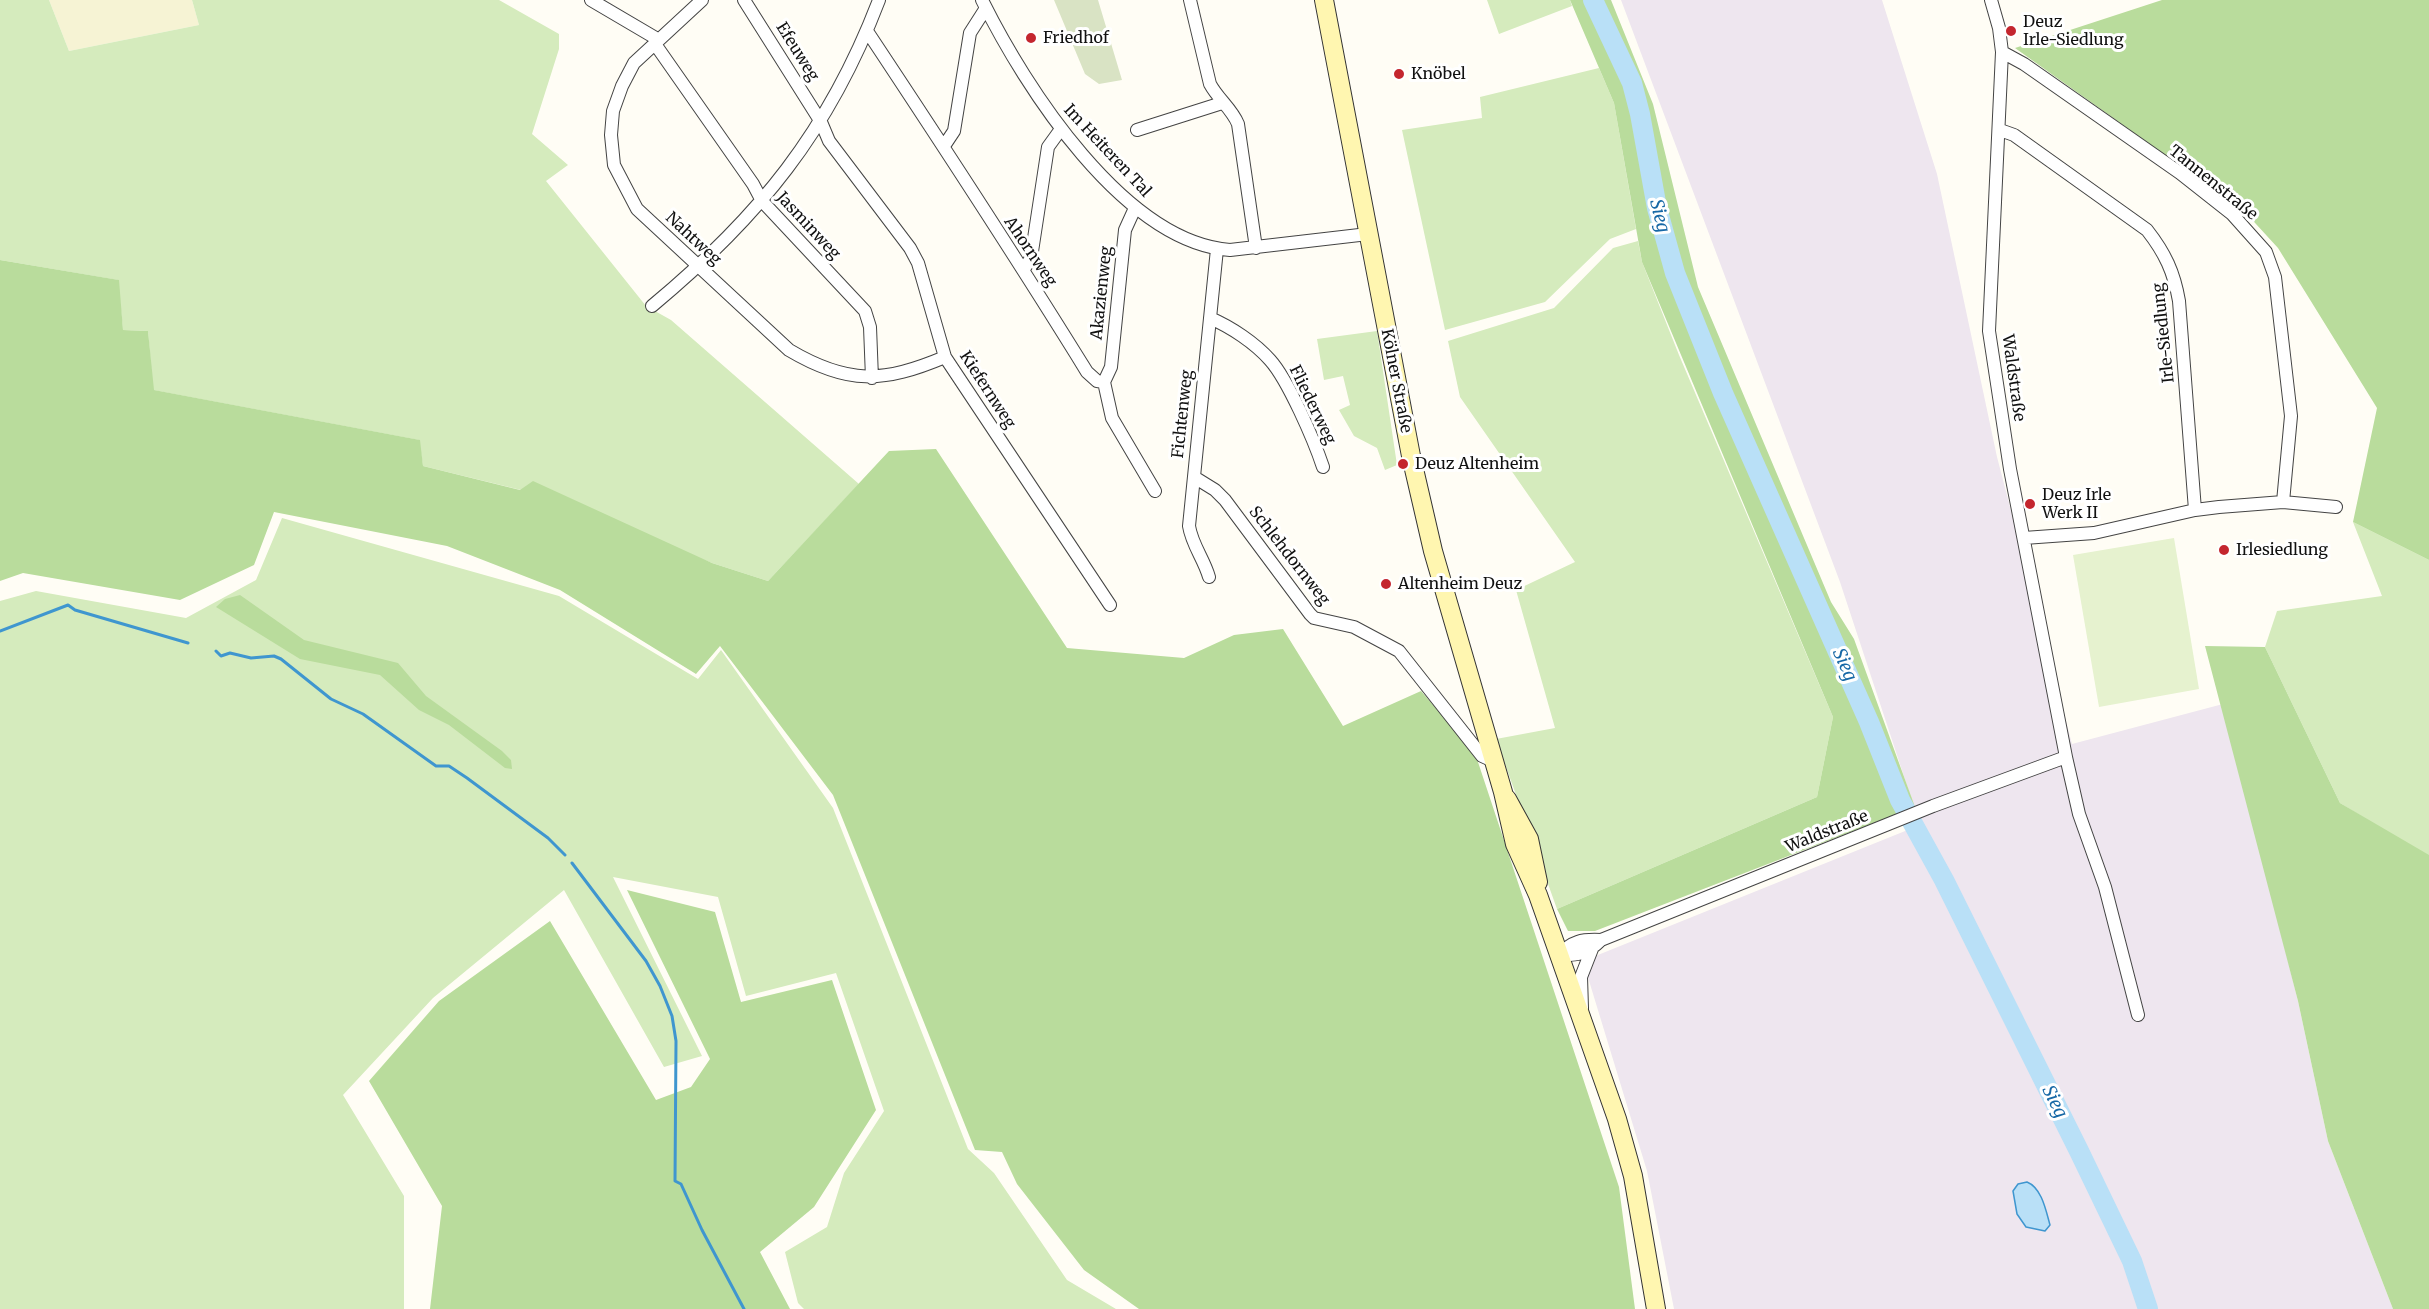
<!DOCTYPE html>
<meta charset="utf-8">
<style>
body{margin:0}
canvas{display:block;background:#fffdf5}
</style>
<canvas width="2429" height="1309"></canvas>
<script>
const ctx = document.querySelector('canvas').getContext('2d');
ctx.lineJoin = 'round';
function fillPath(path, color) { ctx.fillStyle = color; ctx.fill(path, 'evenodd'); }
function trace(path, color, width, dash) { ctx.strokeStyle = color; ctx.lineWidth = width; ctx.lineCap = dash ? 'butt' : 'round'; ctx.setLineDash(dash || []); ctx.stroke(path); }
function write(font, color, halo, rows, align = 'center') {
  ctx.font = font + ' Merriweather,serif'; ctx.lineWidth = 6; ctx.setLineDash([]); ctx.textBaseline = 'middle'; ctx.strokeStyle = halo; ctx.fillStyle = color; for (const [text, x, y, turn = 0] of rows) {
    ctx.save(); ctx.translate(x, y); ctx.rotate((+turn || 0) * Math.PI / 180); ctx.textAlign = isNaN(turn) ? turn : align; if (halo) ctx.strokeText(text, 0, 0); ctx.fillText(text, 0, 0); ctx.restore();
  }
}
fillPath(new Path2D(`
 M1621,0H1882L1937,174L1997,457L2072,744L2223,704L2298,1001L2328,1141L2393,1309H1674L1647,1171L1583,961L1920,825L1840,582Z`), '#eee6ef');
fillPath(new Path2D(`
 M49,0H192L199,25L69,51Z`), '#f6f3d4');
fillPath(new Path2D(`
 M0,0H49L69,51L199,25L192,0H499L559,34V49L532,134L568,165L546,181L646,306L671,320L859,484L768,581L712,563L521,490L423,466L419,440L153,390L148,331L123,330L118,280L0,260Z
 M1487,0H1570L1572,6L1499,34Z
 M1599,68L1614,103L1636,229L1610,239L1545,302L1445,330L1402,130L1482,118L1480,97Z
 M1638,241L1642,262L1679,355L1833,717L1817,797L1557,909L1496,739L1555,728L1516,590L1575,562L1460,397L1448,341L1554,308L1613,248Z
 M1377,331L1397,465L1385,470L1377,448L1354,436L1339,410L1350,405L1343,376L1324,380L1317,339Z
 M282,518L559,596L698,679L721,650L833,808L968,1149L994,1173L1067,1280L1116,1309H804L798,1303L785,1252L827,1227L844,1173L884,1111L836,973L746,996L718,897L613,877L702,1056L664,1067L564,890L433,998L343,1095L404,1196V1309H0V601L36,591L186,618L256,580Z
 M2353,522L2429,560V855L2426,856L2340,803L2265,647L2277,611L2382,596Z`), '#d5ebbd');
fillPath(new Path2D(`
 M1570,0H1611L1653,104L1698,287L1831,602L1854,639L1915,807L1595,931H1568L1557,909L1817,797L1833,717L1642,262L1614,103Z
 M2162,0H2429V560L2353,522L2377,408L2278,248L2245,212L2015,48Z
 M0,260L119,280L123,330L148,331L154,390L420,440L423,466L520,490L533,481L712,563L768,581L889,451L936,449L1067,648L1184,658L1234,635L1283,629L1343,726L1421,691L1475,753L1619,1187L1635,1309H1139L1084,1270L1017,1184L1002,1152L975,1150L833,795L720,646L696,674L560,590L447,546L274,512L254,565L180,600L23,573L0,581Z
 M240,595L304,640L398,663L426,696L502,751L511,760L512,769L505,768L449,725L419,710L380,675L300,659L216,607L225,599Z
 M2205,646L2265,647L2340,803L2429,855V1309H2393L2328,1141L2298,1001Z
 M627,890L715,912L741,1002L832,980L876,1110L814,1207L760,1252L790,1309H430L442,1206L369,1081L439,1001L550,921L656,1100L691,1087L710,1059Z`), '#b9dc9c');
fillPath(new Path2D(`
 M1054,0H1098L1122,80L1099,84L1085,74Z`), '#d9e3c4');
fillPath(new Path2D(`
 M2174,538L2199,689L2099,707L2073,555Z`), '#e6f2cf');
const water = new Path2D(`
 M2027,1182C2042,1188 2046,1211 2050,1225L2045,1231L2026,1227L2017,1214L2013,1191L2018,1184Z`);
fillPath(water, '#b9e0f7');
trace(water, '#3f96cf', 1.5);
trace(new Path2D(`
 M0,631L68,605L75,610L188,643
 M216,651L221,656L230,653L251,658L274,656L281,659L331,699L363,714L436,766H449L467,778L548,838L565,855
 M572,863L646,961L660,986L672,1016L676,1041L675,1181L681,1184L702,1230L744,1309`), '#3f96cf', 3);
trace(new Path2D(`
 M1593,0L1632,83L1640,114L1657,208L1675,273L1723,393L1869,722L1900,800L1944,880L2079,1151L2132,1261L2148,1309`), '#b9e0f7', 20);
const street = new Path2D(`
 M591,0L659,40
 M702,0L634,63L622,86L613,111L611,135L614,165L637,209L789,350C848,385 883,383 945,357
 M744,0L821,122L829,141L910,248L918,263L945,357L1110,605
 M982,0C1025,87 1124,242 1230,250L1368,234
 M1190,0L1210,84C1218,99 1232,109 1238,124L1256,248
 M867,31C942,144 1016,257 1087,372L1097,381L1104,382L1112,418L1155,491
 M655,44L753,184L762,201L865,311L870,327L872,378
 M2002,52L2024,64L2180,173L2232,214L2266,252L2275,277L2291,416L2283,502
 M1137,130L1222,103
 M2000,130L2014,135L2147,230C2165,253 2174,272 2179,301L2195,510
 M944,146L954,131L970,33L986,8
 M1024,269L1031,258L1048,147L1061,129
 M652,306C759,217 829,131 879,0
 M1210,318C1231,327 1255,343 1270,360C1288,380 1314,440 1323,467
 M1104,382L1111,367L1125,230L1135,208
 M1194,477L1215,490L1225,500L1310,614L1314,618L1354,627L1399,651L1482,756L1493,761
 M2024,538L2094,533L2195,510L2219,507L2283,502L2336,507
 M1209,577C1204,559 1192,545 1189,526L1217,249
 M2066,757L2079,814L2105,887L2138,1015
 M1559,955C1578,956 1588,953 1601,940L1933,806L2066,757L2010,469L1989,331L2002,52L1999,28L1991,0
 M1559,955C1572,941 1582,939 1601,940
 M1582,1008L1581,977L1592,949`);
const secondary = new Path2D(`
 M1324,0L1411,456L1433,551L1503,792L1515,844L1538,895L1617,1119L1633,1176L1656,1309
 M1507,799L1529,839L1538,882`);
trace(street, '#444', 14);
trace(secondary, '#333', 20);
trace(street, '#fff', 12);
trace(secondary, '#fff6b0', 18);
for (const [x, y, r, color] of [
 [2011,31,6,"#c4262e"],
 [1031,38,6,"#c4262e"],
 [1399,74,6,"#c4262e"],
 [1403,464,6,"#c4262e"],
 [2030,504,6,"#c4262e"],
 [2224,550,6,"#c4262e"],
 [1386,584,6,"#c4262e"]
]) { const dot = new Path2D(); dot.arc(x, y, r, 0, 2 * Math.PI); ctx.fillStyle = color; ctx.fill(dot); trace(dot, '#fff', 2); }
write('16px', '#111', '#fff', [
 ["Deuz",2023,22],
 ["Irle-Siedlung",2023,40],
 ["Friedhof",1043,38],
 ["Knöbel",1411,74],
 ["Deuz Altenheim",1415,464],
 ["Deuz Irle",2042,495],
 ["Werk II",2042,513],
 ["Irlesiedlung",2236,550],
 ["Altenheim Deuz",1398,584]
], 'left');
write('16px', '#111', '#fff', [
 ["Efeuweg",797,52,58],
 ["Im Heiteren Tal",1107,151,47],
 ["Tannenstraße",2213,183,39],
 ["Jasminweg",808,226,47],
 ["Nahtweg",693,239,43],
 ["Ahornweg",1030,252,56],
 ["Akazienweg",1102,293,-84],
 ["Irle-Siedlung",2164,333,-96],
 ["Waldstraße",2013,378,82],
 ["Kölner Straße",1396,381,79],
 ["Kiefernweg",987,390,57],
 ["Fliederweg",1312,405,64],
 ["Fichtenweg",1183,414,-84],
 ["Schlehdornweg",1289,556,52],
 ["Waldstraße",1827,832,-22]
]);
write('italic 18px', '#1768a6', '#fff', [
 ["Sieg",1659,216,76],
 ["Sieg",1844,665,66],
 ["Sieg",2054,1102,64]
]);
</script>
